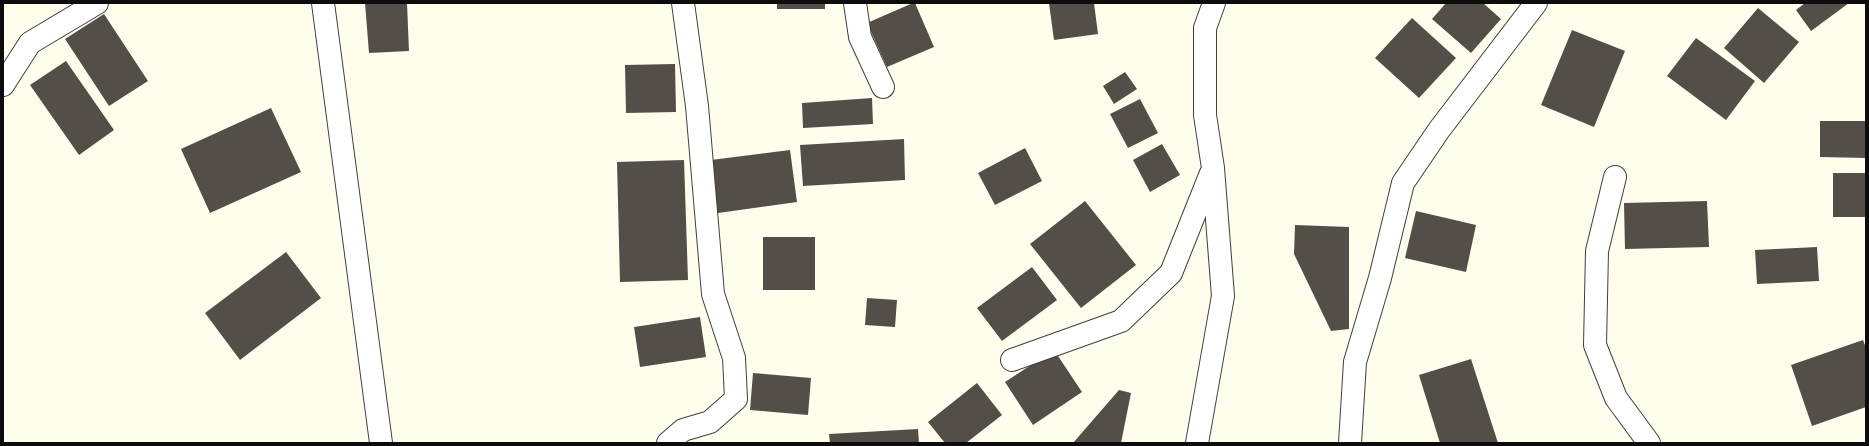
<!DOCTYPE html>
<style>
body{margin:0}
#map{position:relative;width:1869px;height:446px;overflow:hidden;background:#fffdeb;font-family:Georgia,serif}
canvas{display:block}
.frame{position:absolute;inset:0;border:4px solid #0c0c0c;pointer-events:none}
</style>
<div id="map">
<canvas width="1869" height="446"></canvas>
<div class="frame"></div>
</div>
<script>
const ctx = document.querySelector('canvas').getContext('2d');
ctx.lineJoin = 'round';
function fillPath(path, color) { ctx.fillStyle = color; ctx.fill(path, 'evenodd'); }
function trace(path, color, width, dash) { ctx.strokeStyle = color; ctx.lineWidth = width; ctx.lineCap = dash ? 'butt' : 'round'; ctx.setLineDash(dash || []); ctx.stroke(path); }
fillPath(new Path2D(`
 M365,3H407L409,51L369,53Z
 M777,3H825V9H777Z
 M913,3H915L934,47L887,67L867,23Z
 M1049,3H1094L1098,34L1054,40Z
 M1446,3H1483L1501,19L1471,53L1432,19Z
 M1805,3H1849L1811,31L1796,10Z
 M1758,8L1799,42L1764,83L1724,48Z
 M104,14L148,81L109,106L65,39Z
 M1412,18L1456,58L1419,98L1375,58Z
 M1572,30L1625,51L1594,127L1541,105Z
 M1696,38L1755,81L1726,120L1667,76Z
 M66,61L114,130L79,155L30,85Z
 M675,64L676,112L626,113L625,65Z
 M1125,72L1137,89L1114,104L1103,86Z
 M872,98L873,124L803,128L802,103Z
 M1140,99L1158,133L1128,148L1110,114Z
 M271,108L301,172L210,213L181,149Z
 M1820,121H1866V158L1820,157Z
 M904,139L905,180L803,186L800,145Z
 M1162,144L1180,175L1150,192L1133,160Z
 M1025,148L1042,181L995,205L978,173Z
 M790,150L797,202L718,213L711,160Z
 M684,160L688,280L620,282L617,162Z
 M1833,173H1866V217H1833Z
 M1085,201L1136,265L1081,308L1030,244Z
 M1707,201L1709,247L1625,249L1624,203Z
 M1416,211L1476,225L1466,272L1405,258Z
 M1295,225L1349,227V329L1331,331L1294,254Z
 M763,237H815V290H763Z
 M1817,247L1819,281L1757,284L1755,250Z
 M286,252L321,298L240,360L205,313Z
 M1032,267L1057,300L1002,341L977,308Z
 M867,298L897,300L895,327L865,325Z
 M700,317L706,357L640,367L634,327Z
 M1863,340L1866,348V407L1812,426L1791,365Z
 M1054,350L1082,392L1033,425L1005,382Z
 M1471,359L1498,443H1440L1419,375Z
 M753,373L811,378L808,415L750,410Z
 M977,383L1002,415L966,443H945L928,422Z
 M1119,390L1131,393L1121,443H1073Z
 M918,429L919,443H830L829,434Z`), '#544e48');
const minor = new Path2D(`
 M323,3L381,443
 M855,3L860,37L883,87
 M3,85L30,43L97,3
 M1615,177L1597,251L1595,345L1616,398L1649,443
 M1012,360L1121,321L1171,273L1211,173
 M668,443L683,430L710,422L736,399L734,358L713,294L697,106L683,3
 M1197,443L1223,296L1213,168L1205,115V28L1214,3
 M1350,443L1355,362L1380,278L1403,183L1439,130L1536,3`);
trace(minor, '#3f3f3f', 24);
trace(minor, '#fff', 22);
</script>
